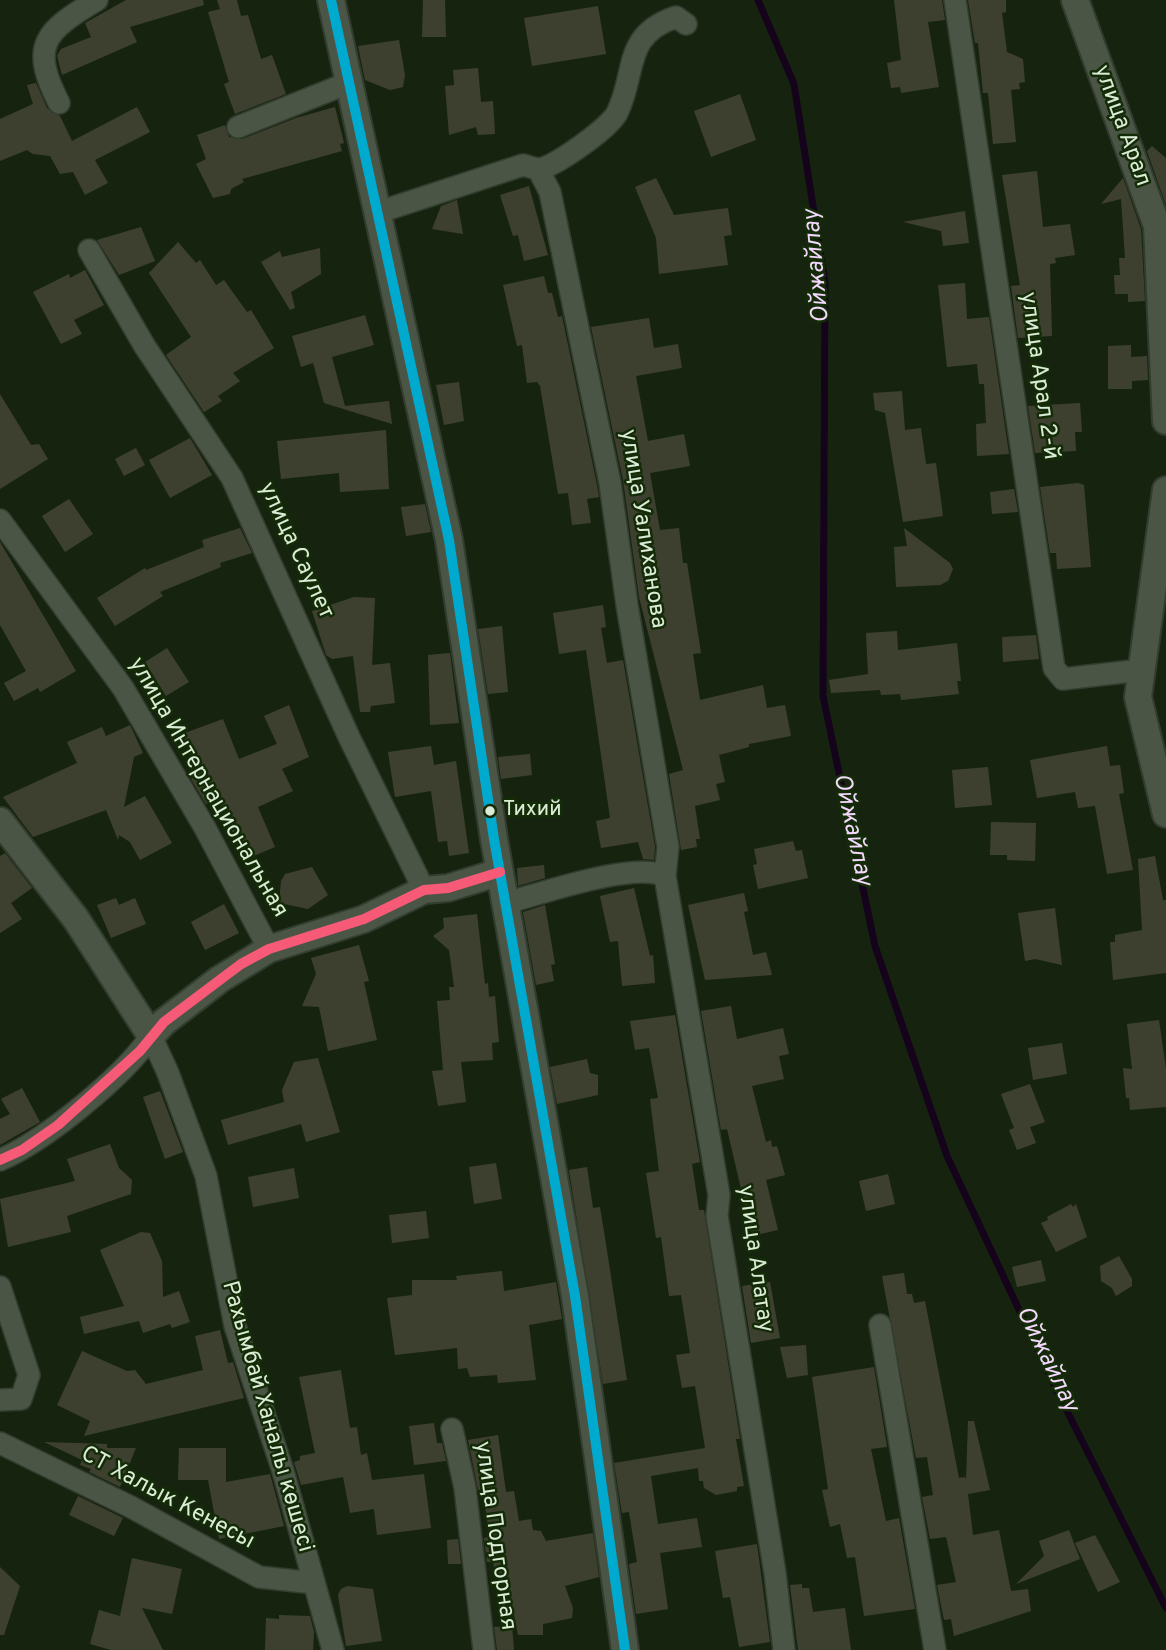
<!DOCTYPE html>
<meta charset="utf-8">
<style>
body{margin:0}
canvas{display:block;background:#16240f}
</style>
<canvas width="1166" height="1650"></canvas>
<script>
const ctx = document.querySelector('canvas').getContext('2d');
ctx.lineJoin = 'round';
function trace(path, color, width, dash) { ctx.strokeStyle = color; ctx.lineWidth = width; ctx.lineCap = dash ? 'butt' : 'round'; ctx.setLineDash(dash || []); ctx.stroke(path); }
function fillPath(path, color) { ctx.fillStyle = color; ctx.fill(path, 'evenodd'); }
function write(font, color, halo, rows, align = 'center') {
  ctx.font = font + ' Overpass,sans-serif'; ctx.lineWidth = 5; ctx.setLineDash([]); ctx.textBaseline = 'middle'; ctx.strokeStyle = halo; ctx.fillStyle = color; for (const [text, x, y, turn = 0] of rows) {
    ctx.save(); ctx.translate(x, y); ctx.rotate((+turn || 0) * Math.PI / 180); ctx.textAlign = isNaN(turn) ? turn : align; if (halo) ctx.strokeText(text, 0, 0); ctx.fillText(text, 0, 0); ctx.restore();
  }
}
trace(new Path2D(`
 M758,0L794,84L825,283L823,696L875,946L947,1156L1057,1391L1166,1608`), '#15031c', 7);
fillPath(new Path2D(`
 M126,0H203L204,5L130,27L137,42L62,75L57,56L61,49L91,37L85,23Z
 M217,0H237L241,16L248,15L261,59L272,55L286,94L235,114L224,84L229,82L208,12L220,9Z
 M423,0H445L446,37H422Z
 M894,0H942L945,20L928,22L939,87L901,93L900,87L891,88L887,63L901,60Z
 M968,0H1006V12L1002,13L1007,52L1023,59L1025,82L1019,83L1020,89L1011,90L1016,142L993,144L988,93H983L978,43H975Z
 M598,6L606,54L532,66L524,18Z
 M399,40L405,75L403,87L390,90L365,80L358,46Z
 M478,68L481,102L493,101L495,134L478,135L476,127L449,135L445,86L454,85L453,70Z
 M36,83L47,108L60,116L72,141L137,107L150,132L95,160L108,183L85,195L73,172L60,174L50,156L33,154L27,150L0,161V119L33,104L27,85Z
 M740,94L756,140L711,157L694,111Z
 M335,107L344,143L340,144L342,151L242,179L244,182L231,189L230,194L213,198L196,164L206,159L197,135L225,125L229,137L242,139L296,118Z
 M1152,146L1166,158V205L1147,151Z
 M1037,171L1043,227L1070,224L1075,255L1055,258L1056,263L1050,264L1052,336L1018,338L1011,286L1020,285L1002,175Z
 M656,178L674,215L728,208L732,235L724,236L728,265L659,274L656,238L635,187Z
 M1123,178L1141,229L1145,301L1128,302V294H1115L1114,275H1120L1119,258H1125L1121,199L1101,204Z
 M529,186L548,255L524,261L518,235L513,236L500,195Z
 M457,200L463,234L432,229L441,206Z
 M965,211L969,243L943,246L941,231L903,222Z
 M141,227L155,261L119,275L97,240Z
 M178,242L196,263L200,260L216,285L224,280L247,312L251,310L274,348L233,373L240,381L218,396L222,401L204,412L166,355L191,337L149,273Z
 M320,248L321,274L291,292L295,308L290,310L261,262L280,251L282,257Z
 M85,270L104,305L74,320L82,334L61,344L33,292L69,274L70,278Z
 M544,276L548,293H552L558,317L562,316L597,485L599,497L587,499L591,523L572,525L568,493L558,494L540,386L537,382L527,383L522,345L517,346L503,285Z
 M965,283L967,319L989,317L1009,454L977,456L976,424L986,423L984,384H979L977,364L947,367L938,285Z
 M365,315L374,345L332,357L345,406L389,401L392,424L324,403L313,363L301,367L292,336Z
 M649,318L654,348L678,344L682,368L636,376L648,441L684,434L690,466L650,473L660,530L679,528L683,563H687L701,653L693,654L700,700L763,685L767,708L785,705L791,736L749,744V747L719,755L725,782L716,784L720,800L695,806L700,839H696L697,847L681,850L669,774L683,770L639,597L623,480L591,327Z
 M1131,345V357L1147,356L1148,380L1132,381V389H1108V346Z
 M459,382L464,421L444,425L436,385Z
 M902,391L905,430L921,428L926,464L936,463L943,516L903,522L885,413L875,410L873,393Z
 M0,394L31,445L39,444L48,459L0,489Z
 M1080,403L1082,432H1075L1076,451L1035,453L1028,406Z
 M386,430L389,489L340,492L339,473L281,479L277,441Z
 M190,438L212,475L170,498L149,460Z
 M136,448L145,465L124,476L115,459Z
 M1078,483L1084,485L1091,567L1057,569L1056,553H1050L1040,487Z
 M1014,489L1018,512L992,514L990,492Z
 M69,499L93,534L65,552L42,516Z
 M425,504L431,532L406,536L401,507Z
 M240,528L252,553L220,563L221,567L160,592L163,596L115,626L97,598L145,568L146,570L204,547L202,540Z
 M904,528L950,563L953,569L948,581L940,585L896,587L894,547L907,546Z
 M0,542L76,671L40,692L38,688L14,701L4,683L26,671L0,625Z
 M354,597L375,598L372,665L390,663L395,703L371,706L370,712H360L353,656L332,659L326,655L312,611Z
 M603,605L606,627L601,628L607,663L623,660L655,847L654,860L643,859L638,842L601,848L596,821L610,818L586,650L559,654L553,613Z
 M502,626L508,692L488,694L478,629Z
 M897,631L898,650L957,643L961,681H957L959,694L901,700L900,694L881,695L880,690L831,693L829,680L868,674L866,633Z
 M1036,635L1039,659L1003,662L1002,637Z
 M167,648L189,682L166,696L145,662Z
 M450,653L459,723L430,725L428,655Z
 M289,705L309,757L282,769L293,791L258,807L275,847L244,860L218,799L206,804L191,779L198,775L182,734L223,719L239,759L277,744L264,716Z
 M130,725L143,753L134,757L124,807L145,796L172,843L140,860L130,842L119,835L118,840L106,810L33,837L3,797L77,763L67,742L102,727L106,736Z
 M431,746L434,765L456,761L469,853L449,856L447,841L438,842L431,791L395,797L388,752Z
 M1107,746L1110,766L1120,765L1124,793L1119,794L1133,870L1107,874L1095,806L1078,808L1075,792L1037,798L1030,760Z
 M530,754L532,775L501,779L498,757Z
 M988,767L992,805L955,808L952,770Z
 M991,822L1036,823L1035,861L1007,860V855H990Z
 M793,841L796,851L802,850L808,878L758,889L753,865L757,864L754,849Z
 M5,853L32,888L11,903L22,919L0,933V856Z
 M1155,856L1163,900H1166V973L1113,980L1110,942H1115V935L1142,930L1138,859Z
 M544,865L545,878L518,886L517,868Z
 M312,867L328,895L308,909L279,903L281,881L285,874Z
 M634,888L650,956L653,955L655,983L622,986L618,941L610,942L600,896Z
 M744,893L748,911L744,912L753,955L766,952L772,975L705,980L688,905Z
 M116,898L119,905L135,898L146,924L111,938L97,905Z
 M224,904L239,933L205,950L191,922Z
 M545,905L555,964L551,965L554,981L536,985L523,912Z
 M1055,908L1062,965L1035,959L1025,961L1018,913Z
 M477,914L485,984L488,983L489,997L495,996L499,1042L492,1043L493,1060L461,1062L466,1102L438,1106L432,1071L443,1070L437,1001L450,1000L449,987H454L449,950L433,936L444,928L443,918Z
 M359,945L369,981L364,982L377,1040L328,1051L319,1007L302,1006L316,974L311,958Z
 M731,1006L737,1039L783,1028L789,1054L779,1056L784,1079L752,1086L766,1142L771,1140L772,1147L777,1146L785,1175L766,1180L778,1230L752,1236L727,1129L721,1130L701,1011Z
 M675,1015L700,1162L692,1164L699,1210H704L740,1439H736L744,1486L737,1487V1491L716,1495L704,1488L703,1481H699L698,1468L651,1476L658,1524L697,1518L702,1547L660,1553L668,1609L636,1614L629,1564L637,1562L629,1512L622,1513L614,1463L705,1448L695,1386L682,1388L676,1355L690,1353L681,1295L669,1296L661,1237L656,1238L646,1173L659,1171L650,1099L658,1098L649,1048L635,1050L630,1021Z
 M1159,1020L1166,1069V1107L1130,1110L1129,1098H1126L1123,1068L1132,1069L1127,1024Z
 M1062,1043L1067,1074L1033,1080L1028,1048Z
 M318,1058L340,1132L306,1142L301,1124L228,1145L221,1120L284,1102L282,1090L294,1062Z
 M587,1059L590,1073L598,1075V1095L557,1104L550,1067Z
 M1030,1084L1045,1122L1030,1127L1036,1143L1017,1150L1009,1130L1014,1128L1001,1094Z
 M22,1088L40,1122L0,1145V1119L10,1114L1,1099Z
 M160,1091L183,1152L165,1159L143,1097Z
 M110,1144L119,1168L132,1180L131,1194L67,1216L71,1232L8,1247L0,1199L75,1181L67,1159Z
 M496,1163L502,1199L474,1204L469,1167Z
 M587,1167L593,1208L600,1207L605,1238L627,1380L603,1384L569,1170Z
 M294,1168L299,1198L253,1207L248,1177Z
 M888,1174L895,1204L866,1211L859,1181Z
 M1071,1204L1073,1207L1076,1204L1087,1237L1056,1252L1041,1223L1048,1220L1047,1217Z
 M426,1211L429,1238L392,1243L389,1215Z
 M141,1232L150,1233L162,1261L163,1297L179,1291L190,1322L172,1328L170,1324L143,1333L139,1321L84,1334L80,1317L124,1306L100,1250Z
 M1119,1256L1132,1279V1286L1116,1296L1112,1288L1101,1281L1100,1266Z
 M1041,1260L1046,1281L1017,1287L1012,1267Z
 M502,1271L504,1291L556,1282L562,1319L529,1325L536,1380L498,1383L497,1375L470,1377L467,1368L458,1369L457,1348L395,1355L387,1298L412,1295V1280H457L456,1276Z
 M904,1273L907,1294H912L914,1303L925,1301L959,1478L965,1477L966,1480L968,1421H974L990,1490L968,1494L973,1535L999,1530L1011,1591L1028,1589L1031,1611L954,1636L951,1619L944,1620L937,1585L956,1582L946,1537L930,1539L922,1497L933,1495L927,1457L916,1458L882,1276Z
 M770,1282L780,1338L751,1343L742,1286Z
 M220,1330L228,1363L233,1362L244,1398L84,1436L90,1421L57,1405L82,1351L127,1371L135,1370L146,1384L203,1370L195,1336Z
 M806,1345L808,1375L787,1378L780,1347Z
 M874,1367L887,1447L871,1449L886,1521L899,1518L915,1609L864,1616L855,1557L847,1558L840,1524L830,1527L822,1490L828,1489L812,1377Z
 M341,1370L350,1428L357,1427L361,1455L367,1453L372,1480L424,1474L431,1528L377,1535L374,1509L350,1513L343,1477L301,1485L294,1462L300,1460V1456L315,1453L299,1377Z
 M434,1423L437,1443H442L446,1461L414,1465L409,1426Z
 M498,1435L506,1492L514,1491L519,1521L531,1519L533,1530L541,1531L546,1541L593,1533L599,1577L565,1586L573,1608L572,1618L543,1624V1635H518L506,1573L496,1575L493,1562H487L484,1538L489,1537L488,1527L483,1490H478L468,1440Z
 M44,1442L107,1444V1448H136L120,1487L89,1472L91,1469L80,1465L82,1460Z
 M179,1448H226V1482L270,1474L284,1526L219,1539L208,1480H178Z
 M78,1496L123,1518L114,1536L69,1515Z
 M1069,1530L1080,1559L1016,1584L1044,1556L1039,1541Z
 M1095,1535L1120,1582L1098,1592L1075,1543Z
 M458,1539L461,1564H448L447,1540Z
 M757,1544L770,1642L739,1647L730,1597L723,1598L715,1551Z
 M132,1558L182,1569L172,1614L142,1608L163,1650H111L90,1644L99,1610L120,1616Z
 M0,1567L20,1586L4,1635H0Z
 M802,1584V1588H809L813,1612L845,1608L851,1650H798L790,1585Z
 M347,1586L373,1589L382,1641L346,1646L338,1595L341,1589Z
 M279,1615L310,1616L314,1632L313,1650H265L266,1618L279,1619Z
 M512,1626L514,1650H497L494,1627Z`), '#3e402f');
const minor = new Path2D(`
 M955,0L1054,668L1063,679L1141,670
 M59,103C29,45 45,31 97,0
 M238,127L348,83
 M538,169L550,192L610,483L627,605L668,847L665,876L719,1195L717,1216L775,1573L784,1650
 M379,212L523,165C527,166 535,169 539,169C556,166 609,128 617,113C637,73 622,35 676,17L686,24
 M89,250L144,345L232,478L349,737L424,890
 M0,520L123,688L205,828L269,949
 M506,903C543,893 634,861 665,876
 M151,1036L168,1073L206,1176L235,1326L283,1471L333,1650
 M0,1160C46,1140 123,1077 151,1036
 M0,1287L29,1375L21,1399L0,1400
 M880,1325L935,1650
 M452,1429L465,1488L484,1650
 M0,1443L131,1507L259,1577L314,1583`);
const tertiary = new Path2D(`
 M331,0L449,540L494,839L575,1296L625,1650
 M1075,0L1157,226L1166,421
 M1166,490L1138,697L1166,814
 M0,821L76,919L151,1036L164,1022L220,979L269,949L364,919L424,890L448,888L500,872`);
trace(minor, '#333d2f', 24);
trace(tertiary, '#333d2f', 30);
trace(minor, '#4b5546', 21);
trace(tertiary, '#4b5546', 26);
trace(new Path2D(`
 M331,0L449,540L494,839L575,1296L625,1650`), '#00a9ce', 10);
trace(new Path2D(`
 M0,1160L22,1150L58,1125L140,1051L164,1022L241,964L269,949L364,919L424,890L448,888L500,872`), '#f75a77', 10);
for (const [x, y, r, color] of [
 [490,811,6,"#dbebd6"]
]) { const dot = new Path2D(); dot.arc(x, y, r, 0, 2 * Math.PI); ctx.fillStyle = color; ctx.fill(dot); trace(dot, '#132c07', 2.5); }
write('21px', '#dbebd6', '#132c07', [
 ["Тихий",503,811]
], 'left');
write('23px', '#dbebd6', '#132c07', [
 ["улица Арал",1121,126,70],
 ["улица Арал 2-й",1038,376,82],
 ["улица Уалиханова",642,529,81],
 ["улица Саулет",295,551,65],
 ["улица Интернациональная",207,788,60],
 ["улица Алатау",754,1259,82],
 ["Рахымбай Ханалы көшесі",266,1417,74],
 ["СТ Халык Кенесы",167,1499,28],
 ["улица Подгорная",494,1536,82]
]);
write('italic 24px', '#f4d8fe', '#132c07', [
 ["Ойжайлау",818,266,-95],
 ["Ойжайлау",851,830,78],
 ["Ойжайлау",1046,1360,64]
]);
</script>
